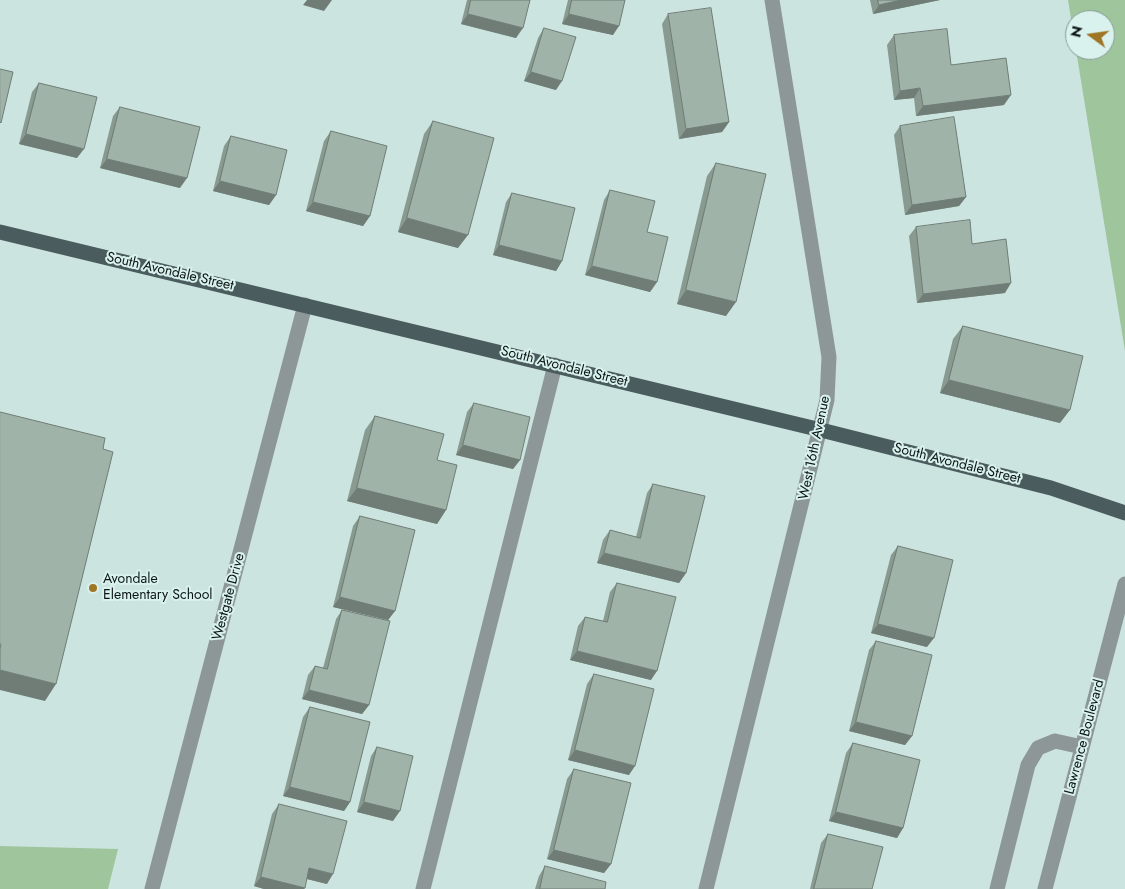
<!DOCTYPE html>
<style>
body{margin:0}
#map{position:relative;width:1125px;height:889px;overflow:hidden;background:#cce4e0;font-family:Jost,sans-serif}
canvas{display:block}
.north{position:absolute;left:1065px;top:10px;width:50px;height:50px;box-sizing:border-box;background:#d9f2ee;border:1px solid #879a97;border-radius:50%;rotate:284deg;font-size:14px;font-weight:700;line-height:20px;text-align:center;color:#0c1514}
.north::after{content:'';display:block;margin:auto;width:18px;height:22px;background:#9f7624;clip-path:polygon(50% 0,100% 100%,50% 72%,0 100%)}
</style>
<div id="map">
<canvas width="1125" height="889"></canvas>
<div class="north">N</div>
</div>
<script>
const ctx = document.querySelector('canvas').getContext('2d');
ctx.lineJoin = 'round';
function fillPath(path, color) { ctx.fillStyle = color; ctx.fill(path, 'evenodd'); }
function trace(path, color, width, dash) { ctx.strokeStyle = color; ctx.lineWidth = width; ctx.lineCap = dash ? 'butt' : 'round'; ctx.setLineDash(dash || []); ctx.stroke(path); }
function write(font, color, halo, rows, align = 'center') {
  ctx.font = font + ' Jost,sans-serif'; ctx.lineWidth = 4; ctx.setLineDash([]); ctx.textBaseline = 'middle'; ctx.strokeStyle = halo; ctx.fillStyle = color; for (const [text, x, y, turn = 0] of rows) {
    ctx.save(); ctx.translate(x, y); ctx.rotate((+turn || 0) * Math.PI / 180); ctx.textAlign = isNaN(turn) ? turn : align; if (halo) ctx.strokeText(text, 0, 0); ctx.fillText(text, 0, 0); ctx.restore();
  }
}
fillPath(new Path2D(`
 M1068,0H1125V351L1076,50H1105V20H1075V43Z
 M0,846L118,849L108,889H0Z`), '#9ec59b');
trace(new Path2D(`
 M152,889L305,305
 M423,889L555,365
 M706,889L827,400L829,357L772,0
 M997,889L1028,765L1038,748L1055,741L1082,747
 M1045,889L1125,584`), '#8d9798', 15);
trace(new Path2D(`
 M0,232L821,430L1051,488L1125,513`), '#4a5c5e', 15);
fillPath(new Path2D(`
 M467,0H530L516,38L461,24Z
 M568,0H625L613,35L562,24Z
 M870,0H940L873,14Z
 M668,14L729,122L722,132L679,139L662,24Z
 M544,28L556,90L524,81L538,38Z
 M894,35L951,65L1004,105L916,116L914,98L894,100L887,45Z
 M39,83L77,158L19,144L32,92Z
 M120,107L180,188L100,168L113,116Z
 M433,121L458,248L398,232L424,134Z
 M900,126L966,197L959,206L905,215L894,135Z
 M331,131L370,216L363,226L306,211L324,141Z
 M231,136L276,195L269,205L213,191L224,146Z
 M716,163L726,316L677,304L707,176Z
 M610,190L647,232L657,282L650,292L585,275L604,200Z
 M512,193L562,261L556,271L493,255L506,202Z
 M916,227L972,244L1005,293L917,303L909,236Z
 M963,326L1060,423L940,393L953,339Z
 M474,403L520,460L513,469L456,455L467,412Z
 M375,416L437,460L446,510L437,524L347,501L365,430Z
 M653,484L686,573L679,583L597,563L603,540L610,530L636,537L647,493Z
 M360,516L395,611L388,620L333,607L353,526Z
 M898,546L927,647L871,633L891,555Z
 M617,583L651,680L570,660L578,626L585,617L603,621L610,592Z
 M342,610L369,705L362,714L302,699L308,675L315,666L323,668L336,619Z
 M876,641L912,736L905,745L849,731L869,650Z
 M594,674L629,775L568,760L587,684Z
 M310,707L350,802L344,811L283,796L303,717Z
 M853,743L903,828L897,838L829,821L846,753Z
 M377,747L393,821L357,812L371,756Z
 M574,769L611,864L604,873L547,859L567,779Z
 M279,804L327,884L307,879L304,889H264L254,886L272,814Z
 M828,834L872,889H810L821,843Z
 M545,866L605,889H535L539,876Z`), '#899a91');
fillPath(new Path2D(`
 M307,0H332L324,11L303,5Z
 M901,0H940L873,14L879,5Z
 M468,14L523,28L516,38L461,24Z
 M569,14L619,26L613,35L562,24Z
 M531,72L562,81L556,90L524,81Z
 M920,88L914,98L894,100L900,91Z
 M1011,95L1004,105L916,116L923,106Z
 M729,122L722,132L679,139L686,129Z
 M26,134L84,149L77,158L19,144Z
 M107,159L187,178L180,188L100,168Z
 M220,181L276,195L269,205L213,191Z
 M966,197L959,206L905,215L912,205Z
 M313,202L370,216L363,226L306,211Z
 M407,218L468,235L458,248L398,232Z
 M499,245L562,261L556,271L493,255Z
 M592,266L657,282L650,292L585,275Z
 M1011,283L1005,293L917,303L923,294Z
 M686,290L736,302L726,316L677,304Z
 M949,380L1070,410L1060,423L940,393Z
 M463,445L520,460L513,469L456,455Z
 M357,488L446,510L437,524L347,501Z
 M604,553L686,573L679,583L597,563Z
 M340,597L395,611L388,620L333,607Z
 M878,624L934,638L927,647L871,633Z
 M577,651L657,671L651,680L570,660Z
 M0,670L56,684L45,701L0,690Z
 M309,690L369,705L362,714L302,699Z
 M856,722L912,736L905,745L849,731Z
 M575,750L635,766L629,775L568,760Z
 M290,787L350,802L344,811L283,796Z
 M364,802L400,811L393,821L357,812Z
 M836,812L903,828L897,838L829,821Z
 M554,850L611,864L604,873L547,859Z
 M309,868L333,874L327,884L303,878Z
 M261,877L305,888L304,889H264L254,886Z`), '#6f7d76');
const building = new Path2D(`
 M471,0H530L523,28L468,14Z
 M572,0H625L619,26L569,14Z
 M878,0H901L879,5Z
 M711,8L729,122L686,129L668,14Z
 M544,28L576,37L562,81L531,72Z
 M947,29L951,65L1006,58L1011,95L923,106L920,88L900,91L894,35Z
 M0,69L13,72L1,123L0,122Z
 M39,83L97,97L84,149L26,134Z
 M120,107L200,127L187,178L107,159Z
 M954,117L966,197L912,205L900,126Z
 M433,121L494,138L468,235L407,218Z
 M331,131L387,146L370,216L313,202Z
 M231,136L287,150L276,195L220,181Z
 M716,163L766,174L736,302L686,290Z
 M610,190L655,201L647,232L668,237L657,282L592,266Z
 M512,193L575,208L562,261L499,245Z
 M970,220L972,244L1006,239L1011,283L923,294L916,227Z
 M963,326L1083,356L1070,410L949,380Z
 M474,403L530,417L520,460L463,445Z
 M0,412L105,438L103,449L113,452L56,684L0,670V649L1,644H0Z
 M375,416L444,434L437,460L457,465L446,510L357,488Z
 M653,484L705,496L686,573L604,553L610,530L640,538Z
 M360,516L415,530L395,611L340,597Z
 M898,546L953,560L934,638L878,624Z
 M617,583L676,597L657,671L577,651L585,617L607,622Z
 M342,610L390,621L369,705L309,690L315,666L327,669Z
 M876,641L932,655L912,736L856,722Z
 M594,674L654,689L635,766L575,750Z
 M310,707L370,722L350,802L290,787Z
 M853,743L920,760L903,828L836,812Z
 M377,747L413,756L400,811L364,802Z
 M574,769L631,783L611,864L554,850Z
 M279,804L347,821L333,874L309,868L305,888L261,877Z
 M828,834L883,847L872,889H814Z
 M545,866L606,882L605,889H540Z`);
fillPath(building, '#9fb3a9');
trace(building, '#6f7d76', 1);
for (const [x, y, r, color] of [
 [93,588,5,"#9f7624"]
]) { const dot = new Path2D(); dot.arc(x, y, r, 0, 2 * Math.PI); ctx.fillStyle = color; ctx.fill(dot); trace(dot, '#d9f2ee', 2); }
write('14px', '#0c1514', '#d9f2ee', [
 ["South Avondale Street",170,272,13],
 ["South Avondale Street",564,367,14],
 ["West 16th Avenue",815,448,-78],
 ["South Avondale Street",957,464,14],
 ["Westgate Drive",229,597,-75],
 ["Lawrence Boulevard",1085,737,-75]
]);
write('14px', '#0c1514', '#d9f2ee', [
 ["Avondale",103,580],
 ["Elementary School",103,596]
], 'left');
</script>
